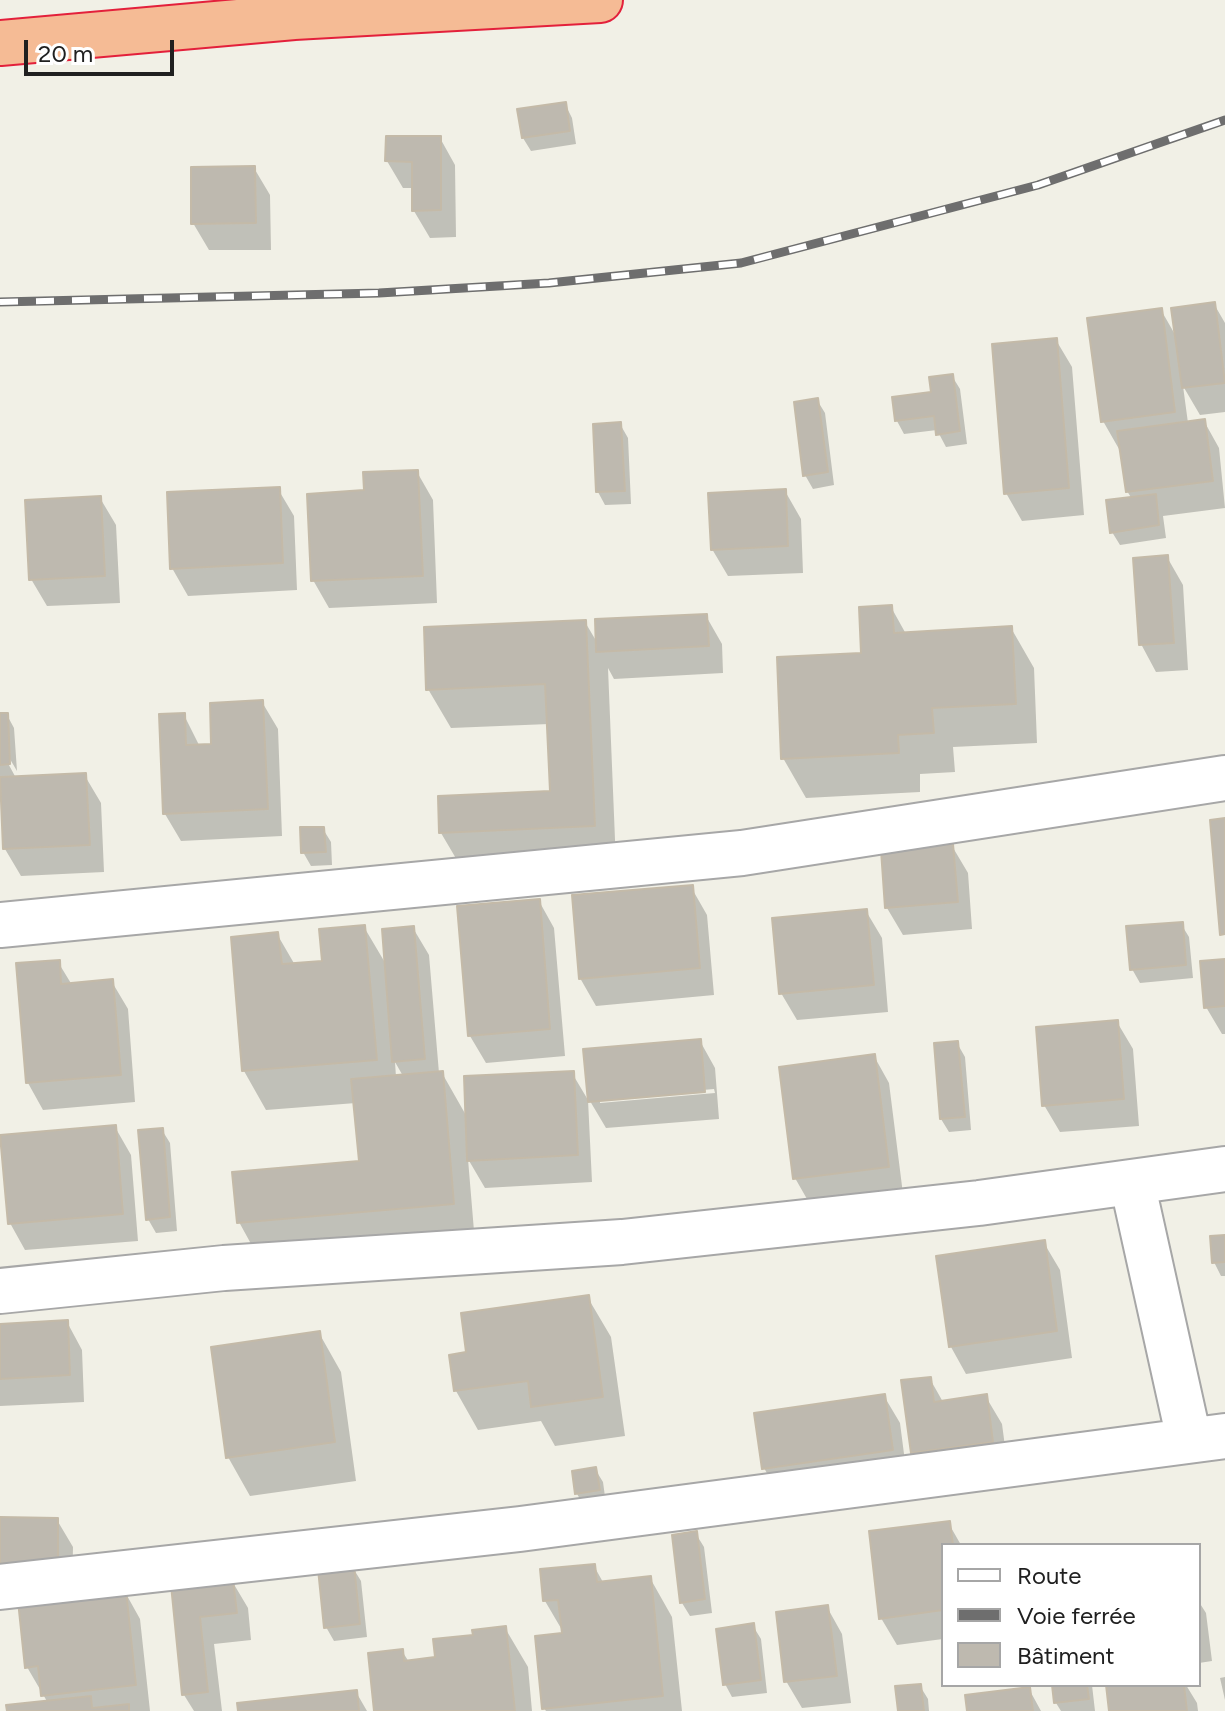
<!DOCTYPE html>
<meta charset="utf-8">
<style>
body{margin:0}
#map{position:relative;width:1225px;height:1711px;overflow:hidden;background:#f1f0e6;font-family:Figtree,sans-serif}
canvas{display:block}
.legend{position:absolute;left:941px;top:1543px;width:260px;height:144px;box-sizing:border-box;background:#fff;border:2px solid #a6a6a6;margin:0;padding:10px 14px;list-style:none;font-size:24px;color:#202020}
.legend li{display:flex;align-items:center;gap:16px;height:40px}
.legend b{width:40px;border:2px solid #a6a6a6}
.scale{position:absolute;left:24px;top:40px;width:150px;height:36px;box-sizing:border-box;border:4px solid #202020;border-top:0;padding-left:10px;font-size:24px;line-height:28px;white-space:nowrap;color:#202020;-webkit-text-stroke:6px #fff;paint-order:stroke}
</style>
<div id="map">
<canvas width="1225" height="1711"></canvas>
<ul class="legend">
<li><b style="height:10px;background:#fff"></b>Route</li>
<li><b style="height:10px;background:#6e6e6e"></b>Voie ferrée</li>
<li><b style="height:22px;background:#beb9af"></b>Bâtiment</li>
</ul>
<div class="scale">20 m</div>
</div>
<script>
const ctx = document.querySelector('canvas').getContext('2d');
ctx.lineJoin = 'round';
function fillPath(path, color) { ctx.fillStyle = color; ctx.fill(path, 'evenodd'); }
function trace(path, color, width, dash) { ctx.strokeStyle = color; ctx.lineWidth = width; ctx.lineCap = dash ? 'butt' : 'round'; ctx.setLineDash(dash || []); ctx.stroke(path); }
fillPath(new Path2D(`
 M565,104L572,118L576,144L531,151L523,138Z
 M440,138L455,165L456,237L430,238L414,211V188H403L387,161Z
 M254,168L270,195L271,250H209L193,223Z
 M1214,304L1225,323V412L1200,415L1183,386L1188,423L1204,421L1219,448L1225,508L1163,516L1166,538L1120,545L1112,532L1132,499L1127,491L1122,448L1119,449L1103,421L1161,310L1177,338Z
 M1056,340L1072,367L1084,515L1022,521L1006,493Z
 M952,376L960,389L967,444L946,447L937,430L904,434L897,421L894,399L933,393Z
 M817,400L825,413L834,485L813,489L805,475Z
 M620,424L628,438L631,504L605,505L598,492Z
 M417,472L433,500L437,603L329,608L313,580L367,492Z
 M278,489L294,516L297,590L188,596L172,568Z
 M785,491L801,519L803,573L728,576L712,549Z
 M100,498L116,525L120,603L47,606L31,579Z
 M1167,557L1183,585L1188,670L1156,672L1141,644Z
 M891,607L906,634L1011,628L1034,668L1037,743L953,747L955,772L920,774V792L806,798L783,758L863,655Z
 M706,616L722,644L723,673L614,679L608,668L616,864L464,872L441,833L552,793L549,724L451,728L428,689L585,622L598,644Z
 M262,702L278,729L282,836L181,841L165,814L184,715L200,747L213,746Z
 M0,715H7L14,728L17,771L7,754L4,756L16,778L85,776L101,803L104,872L21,876L5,849L2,778H0Z
 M323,829L331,842L332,865L311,866L303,852Z
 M952,846L968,873L972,929L903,935L887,908L883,852Z
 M691,887L707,915L714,995L596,1006L580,978Z
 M539,901L554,928L565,1056L486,1063L470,1036Z
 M866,911L882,938L888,1012L797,1020L781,993Z
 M1181,924L1189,937L1193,978L1140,983L1132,969Z
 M364,927L387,966L413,928L429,955L439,1073H442L467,1117L572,1073L588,1100L592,1182L485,1188L468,1159L475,1243L261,1262L239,1222L361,1162L356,1103L266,1110L244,1071L277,934L295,965L324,963ZM395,1062L403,1076L396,1077Z
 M1225,961V1034H1222L1206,1007Z
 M58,962L72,985L112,982L128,1009L135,1102L43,1110L28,1083Z
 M1117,1022L1133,1049L1139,1126L1060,1132L1044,1105Z
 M700,1041L715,1068L719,1119L606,1128L590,1101ZM714,1089L715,1093L600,1103V1099Z
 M957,1043L965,1057L971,1130L949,1132L941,1119Z
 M874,1056L889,1083L903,1194L811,1206L795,1178Z
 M115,1127L131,1155L138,1241L25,1250L10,1223Z
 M162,1130L170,1143L177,1231L156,1233L148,1219Z
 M1225,1237V1276H1221L1214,1262Z
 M1044,1243L1060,1270L1072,1358L966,1374L951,1347Z
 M588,1298L611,1337L625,1436L555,1446L541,1421L478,1430L456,1391L469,1353Z
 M67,1322L82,1350L84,1402L0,1406V1326Z
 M319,1333L341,1372L356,1481L250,1496L228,1457Z
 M930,1379L943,1402L986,1397L1002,1424L1008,1469L929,1480L913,1452Z
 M884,1396L900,1423L907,1477L780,1495L764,1468Z
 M595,1469L603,1482L606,1504L585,1507L577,1494L574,1472Z
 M0,1519L57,1520L73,1547L72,1590H0Z
 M949,1524L961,1545H943V1639L897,1645L881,1618Z
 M696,1534L704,1547L712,1613L690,1616L682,1603Z
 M594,1566L604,1584L650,1578L672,1617L682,1711H546L544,1708L565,1635L545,1601Z
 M353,1568L361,1581L367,1637L334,1641L326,1627Z
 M232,1581L248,1608L251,1640L214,1644L222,1711H194L184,1695L173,1587Z
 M125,1592L140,1619L150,1711H9L48,1703L27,1667Z
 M1199,1602L1206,1613L1212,1661L1199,1663Z
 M827,1607L842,1634L851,1703L802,1708L786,1681Z
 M753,1626L761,1639L767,1693L732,1697L725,1684Z
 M505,1628L528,1667L532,1711H376L402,1651L409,1662L437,1659L475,1637Z
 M1225,1677V1700L1220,1678Z
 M1054,1685H1092L1095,1711H1061L1056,1703Z
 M1108,1685H1186L1197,1703L1198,1711H1111Z
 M920,1686L928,1699L929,1711H900Z
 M1029,1689L1041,1711H969Z
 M356,1692L367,1711H240Z`), '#0003');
const building = new Path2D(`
 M566,102L570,131L522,138L517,109Z
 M386,136H441V210L412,211V162L385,161Z
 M255,166L256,223L191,224V167Z
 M1215,302L1225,383L1182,388L1171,308Z
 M1162,308L1175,412L1101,422L1087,318Z
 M1057,338L1069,488L1004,494L992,344Z
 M953,374L960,431L936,435L934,416L895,421L892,397L931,392L929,377Z
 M818,398L828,472L803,476L794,402Z
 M1205,419L1213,481L1126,492L1117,431Z
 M621,422L625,491L596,492L593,424Z
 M418,470L423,576L311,581L307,494L364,490L363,472Z
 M280,487L283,563L170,569L167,492Z
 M786,489L788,546L711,550L708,493Z
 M1156,494L1159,525L1110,533L1106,500Z
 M101,496L105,576L29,580L25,500Z
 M1168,555L1174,643L1139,645L1133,558Z
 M892,605L894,633L1012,626L1016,704L932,708L934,733L898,735L899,753L781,759L777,657L861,653L859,607Z
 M707,614L709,646L596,652L595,619Z
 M586,620L595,826L439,833L438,796L550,791L545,684L426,690L424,627Z
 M263,700L268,809L163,814L159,714L185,713L186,745L211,744L210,703Z
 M0,713H8L10,764L0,765Z
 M86,773L90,845L3,849L0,777Z
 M1225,818V934L1220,935L1210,820Z
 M300,827H324L326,852L301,853Z
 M953,844L958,902L885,908L881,850Z
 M693,885L700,968L579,979L572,895Z
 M540,899L550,1029L468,1036L457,906Z
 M867,909L874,985L779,994L772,918Z
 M1183,922L1186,965L1130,970L1126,926Z
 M365,925L377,1060L242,1071L231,937L278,932L282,964L322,961L319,929Z
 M414,926L425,1059L392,1062L382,929Z
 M1225,959V1006L1204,1008L1200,961Z
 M60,960L61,984L113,979L121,1075L26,1083L16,963Z
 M1118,1020L1124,1099L1042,1106L1036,1027Z
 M701,1039L705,1092L588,1102L583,1049Z
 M958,1041L965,1117L940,1119L934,1043Z
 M875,1054L889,1167L793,1179L779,1067Z
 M443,1071L454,1204L237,1223L232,1172L359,1161L351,1079Z
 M574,1071L578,1155L467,1161L464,1076Z
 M116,1125L123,1214L8,1224L0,1135Z
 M163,1128L170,1217L146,1220L138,1130Z
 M1225,1235V1262L1212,1263L1210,1236Z
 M1045,1240L1057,1331L949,1347L936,1256Z
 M589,1295L603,1397L531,1407L528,1381L454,1391L449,1355L466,1352L461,1313Z
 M68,1320L70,1375L0,1379V1324Z
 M320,1331L335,1442L226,1458L211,1347Z
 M931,1377L934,1402L987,1394L993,1442L911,1453L901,1380Z
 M885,1394L893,1450L762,1469L754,1413Z
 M596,1467L600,1490L575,1494L572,1471Z
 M0,1517L58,1518V1564L0,1563Z
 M950,1521L953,1545H943V1610L879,1619L869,1531Z
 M697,1531L705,1599L680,1603L672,1535Z
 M595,1564L597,1582L651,1576L663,1696L542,1709L535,1636L562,1633L558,1600L543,1601L540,1569Z
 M354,1565L360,1624L324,1628L318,1569Z
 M233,1579L237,1613L200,1617L208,1692L182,1695L171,1585Z
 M126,1590L136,1685L41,1696L38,1666L25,1668L18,1601Z
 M828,1605L837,1676L784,1682L776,1612Z
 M754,1623L761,1680L723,1685L716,1629Z
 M506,1626L515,1711H374L368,1653L403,1649L404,1661L435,1657L433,1639L473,1635L472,1630Z
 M921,1684L924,1711H898L895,1686Z
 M1052,1685H1087L1089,1699L1054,1703Z
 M1106,1685H1184L1187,1711H1109Z
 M1030,1687L1033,1711H967L965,1695Z
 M357,1690L359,1711H238L237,1703Z
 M91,1696L92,1708L129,1704V1711H7L6,1705Z`);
fillPath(building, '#beb9af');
trace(building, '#c4baa8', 2);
const minor = new Path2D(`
 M0,925L742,853L1225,778
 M1132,1182L1189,1439
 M0,1291L224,1268L622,1242L979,1203L1225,1169
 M0,1587L520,1529L1225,1436`);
const trunk = new Path2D(`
 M0,43L294,17L600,0`);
trace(minor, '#a7a7a7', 48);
trace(trunk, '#e3203b', 48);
trace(minor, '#fff', 44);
trace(trunk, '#f5bb95', 44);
const rail = new Path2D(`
 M0,302L379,293L549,283L741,263L1038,185L1225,120`);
trace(rail, '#6e6e6e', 9);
trace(rail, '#fff', 6, [18]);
</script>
